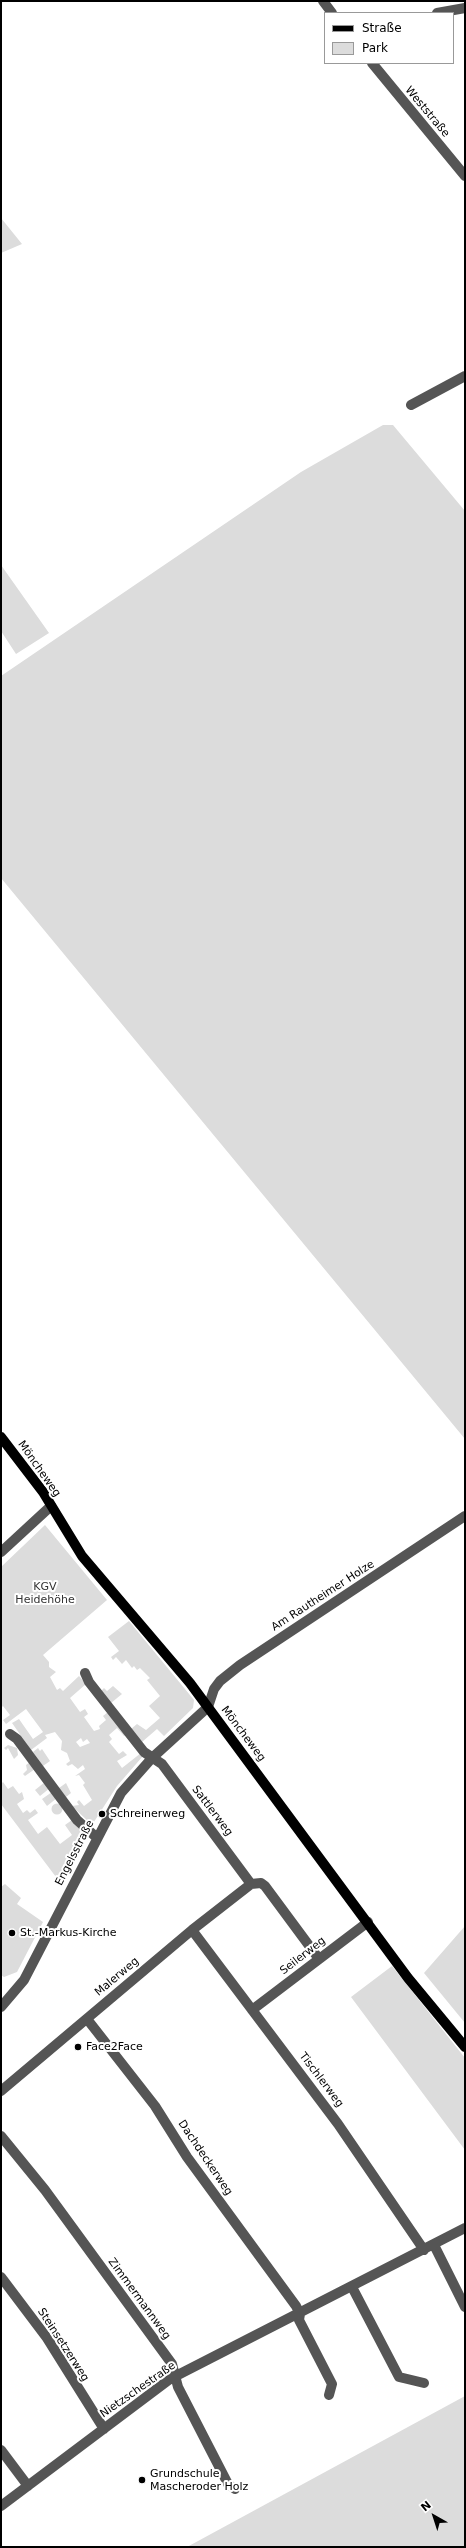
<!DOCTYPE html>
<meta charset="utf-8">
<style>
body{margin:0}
#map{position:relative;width:466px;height:2548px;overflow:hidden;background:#fff;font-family:"DejaVu Sans",sans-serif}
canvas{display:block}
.frame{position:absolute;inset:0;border:2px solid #000;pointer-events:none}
.legend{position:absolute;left:324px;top:12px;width:130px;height:52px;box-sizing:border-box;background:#fff;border:1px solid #999;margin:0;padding:5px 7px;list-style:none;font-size:12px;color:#000}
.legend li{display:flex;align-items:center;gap:8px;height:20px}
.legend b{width:20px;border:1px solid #999}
.north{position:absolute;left:414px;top:2496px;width:40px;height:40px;-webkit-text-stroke:3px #fff;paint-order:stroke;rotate:321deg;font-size:11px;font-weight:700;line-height:16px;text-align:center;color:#000}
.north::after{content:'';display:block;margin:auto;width:14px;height:18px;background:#000;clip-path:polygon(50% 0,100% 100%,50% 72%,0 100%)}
</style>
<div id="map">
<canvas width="466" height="2548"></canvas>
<div class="frame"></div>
<ul class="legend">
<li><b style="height:5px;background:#000"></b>Straße</li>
<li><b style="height:11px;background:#dcdcdc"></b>Park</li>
</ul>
<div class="north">N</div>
</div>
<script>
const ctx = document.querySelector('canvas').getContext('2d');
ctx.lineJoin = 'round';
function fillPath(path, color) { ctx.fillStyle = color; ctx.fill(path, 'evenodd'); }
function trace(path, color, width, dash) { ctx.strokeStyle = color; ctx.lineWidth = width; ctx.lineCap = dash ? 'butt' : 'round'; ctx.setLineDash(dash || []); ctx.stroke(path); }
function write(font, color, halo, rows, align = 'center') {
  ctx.font = font + ' "DejaVu Sans",sans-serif'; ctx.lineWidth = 4; ctx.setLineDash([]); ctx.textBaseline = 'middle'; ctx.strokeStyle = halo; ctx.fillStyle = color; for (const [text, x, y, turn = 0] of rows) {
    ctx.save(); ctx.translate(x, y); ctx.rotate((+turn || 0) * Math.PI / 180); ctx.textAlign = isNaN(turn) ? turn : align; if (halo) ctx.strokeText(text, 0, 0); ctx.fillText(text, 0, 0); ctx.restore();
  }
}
fillPath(new Path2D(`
 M1,218L22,244L1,253Z
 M383,425H393L465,511V1439L1,878V676L301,472Z
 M1,565L49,633L16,654L1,631Z
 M45,1525L107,1600L43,1655L49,1662V1667L56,1672L50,1677L57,1690L60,1688L63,1691L79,1676L86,1684L70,1698L80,1712L85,1709L88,1714L84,1717L94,1731L100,1729L99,1726L106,1720L103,1716L108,1712L126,1735L124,1736L117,1728L109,1735L112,1739L109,1742L119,1754L123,1751L127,1755L117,1761L122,1768L141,1753L143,1756L117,1786L92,1825L72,1806L79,1805L77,1802L79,1800L84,1806L92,1800L83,1785L85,1783L79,1775L75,1776L85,1769L83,1765L78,1769L72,1764L68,1766L66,1764L70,1761L67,1753L61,1750L62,1741L55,1732L45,1735L47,1738L31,1750L12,1723L19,1719L33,1739L43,1732L26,1709L6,1724L3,1720L10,1715L3,1706L1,1708V1567ZM81,1738L83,1742L87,1739L90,1743L80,1747L76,1742Z
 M129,1621L194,1700L193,1708L164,1736L157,1729L142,1742L131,1729L137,1724L146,1730L160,1718L149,1706L160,1696L147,1680L150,1678L140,1668L137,1670L134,1666L132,1668L126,1660L122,1664L116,1657L113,1660L111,1657L119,1651L108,1637Z
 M113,1686L122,1694L111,1703L101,1691L104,1688L107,1691Z
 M8,1745L17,1748L18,1755L14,1759L8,1748L6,1750L4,1748Z
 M38,1748L40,1751L42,1749L50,1761L43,1766L33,1752Z
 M30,1762L35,1769L25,1776L23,1774L27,1770L26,1765Z
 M3,1782L8,1789L13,1786L19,1794L22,1792L24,1799L17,1804L23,1813L27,1810L30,1813L35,1809L38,1813L28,1820L38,1834L47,1827L60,1844L72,1835L65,1825L72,1820L87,1836L62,1885L1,1804V1784Z
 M45,1782L50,1788L40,1796L35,1790Z
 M66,1783L71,1793L66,1797L59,1788Z
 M52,1792L57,1798L47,1806L42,1799Z
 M51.5 1809a5.5 5.5 0 1 1 11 0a5.5 5.5 0 1 1-11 0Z
 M5,1884L21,1898L17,1904L43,1922L17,1972L4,1977L1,1975V1887Z
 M465,1926V2023L424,1973Z
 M392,1966L465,2058V2150L351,1997Z
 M465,2396V2547H187Z`), '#dcdcdc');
trace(new Path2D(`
 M323,1L332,13
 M437,13L465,8
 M372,63L465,176
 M411,405L465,376
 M1,1552L51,1506
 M85,1673L89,1682L144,1752L162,1764L251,1884L261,1883L265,1886L319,1959
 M10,1734L17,1739L77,1820L96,1837
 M192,1930L338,2124L424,2250
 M1,2007L24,1980L121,1793L152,1758L208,1707L214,1689L220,1681L240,1665L465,1516
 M252,2010L368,1922
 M87,2019L155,2106L187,2157L296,2306L300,2314L299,2320L332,2384L329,2395
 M1,2091L192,1930L251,1884
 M1,2136L45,2190L172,2364L178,2387L228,2484L235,2489
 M434,2245L465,2307
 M1,2277L47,2338L104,2429
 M352,2287L399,2377L424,2383
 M1,2450L28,2486
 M1,2506L170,2379L465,2228`), '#555', 10);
trace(new Path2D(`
 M1,1437L43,1492L82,1556L190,1683L408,1978L465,2047`), '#000', 10);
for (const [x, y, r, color] of [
 [102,1814,4,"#000"],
 [12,1933,4,"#000"],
 [78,2047,4,"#000"],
 [142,2480,4,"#000"]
]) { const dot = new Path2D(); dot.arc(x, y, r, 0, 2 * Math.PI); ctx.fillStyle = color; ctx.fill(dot); trace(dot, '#fff', 1.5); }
write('11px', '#000', '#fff', [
 ["Weststraße",427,112,50],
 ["Möncheweg",39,1469,55],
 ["Am Rautheimer Holze",323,1596,-33],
 ["Möncheweg",243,1734,53],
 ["Sattlerweg",212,1811,53],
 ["Engelsstraße",75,1853,-63],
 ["Seilerweg",303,1956,-38],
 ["Malerweg",117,1977,-40],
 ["Tischlerweg",321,2080,53],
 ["Dachdeckerweg",205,2158,56],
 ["Zimmermannweg",139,2299,54],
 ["Steinsetzerweg",63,2345,57],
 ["Nietzschestraße",138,2390,-35]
]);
write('11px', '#333', '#fff', [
 ["KGV",45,1587],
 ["Heidehöhe",45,1600]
]);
write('11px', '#000', '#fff', [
 ["Schreinerweg",110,1814],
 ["St.-Markus-Kirche",20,1933],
 ["Face2Face",86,2047],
 ["Grundschule",150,2474],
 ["Mascheroder Holz",150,2487]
], 'left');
</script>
